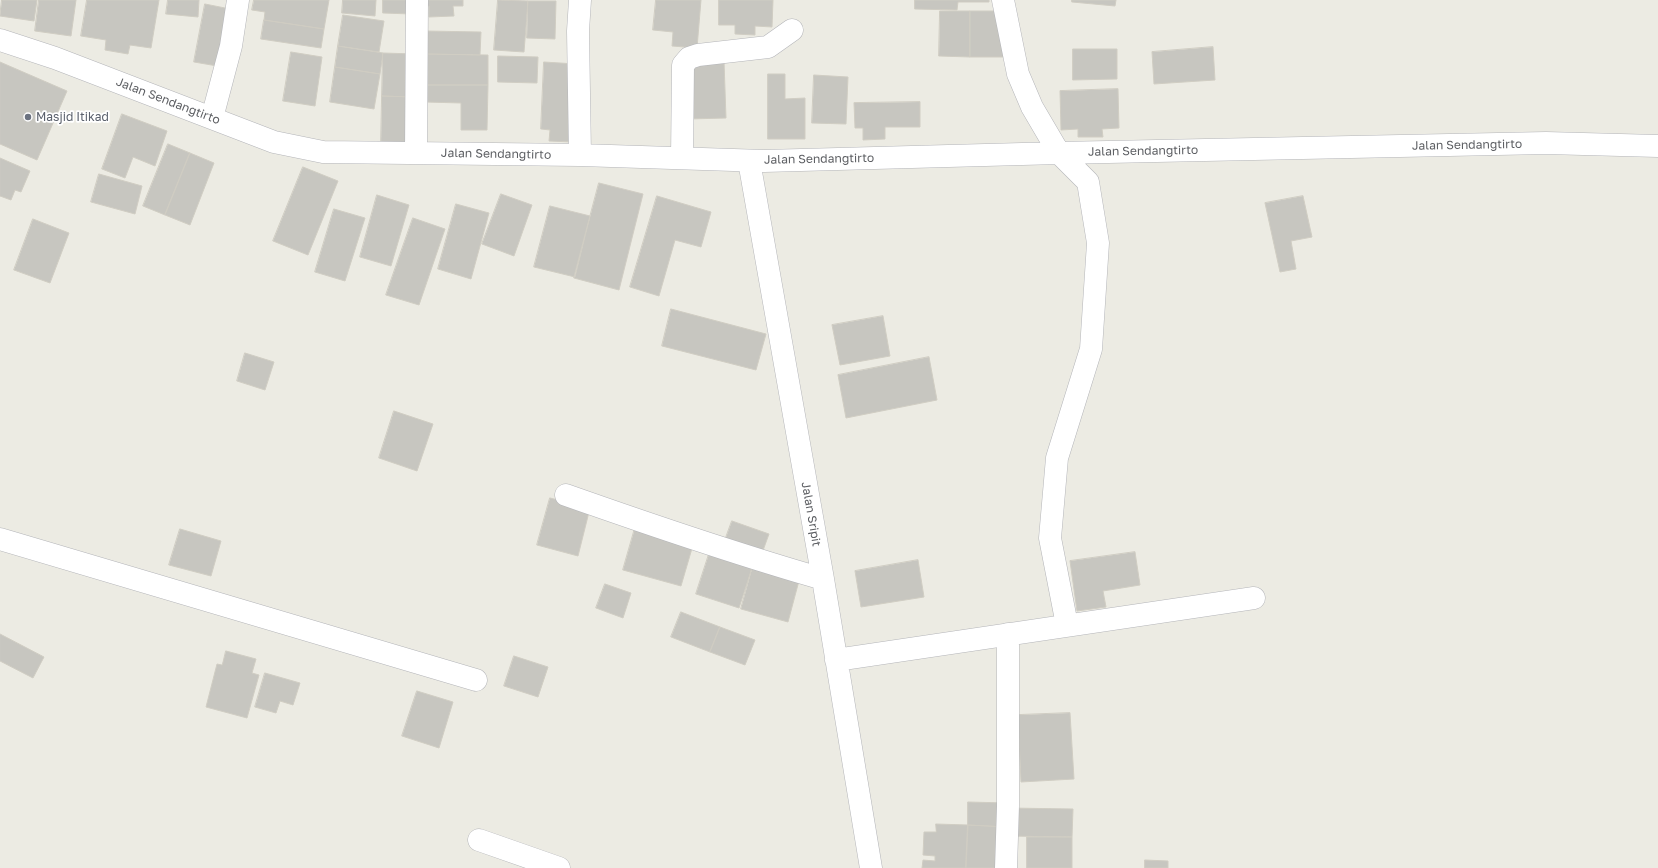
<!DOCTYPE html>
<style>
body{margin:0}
canvas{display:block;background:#ecebe3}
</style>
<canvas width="1658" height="868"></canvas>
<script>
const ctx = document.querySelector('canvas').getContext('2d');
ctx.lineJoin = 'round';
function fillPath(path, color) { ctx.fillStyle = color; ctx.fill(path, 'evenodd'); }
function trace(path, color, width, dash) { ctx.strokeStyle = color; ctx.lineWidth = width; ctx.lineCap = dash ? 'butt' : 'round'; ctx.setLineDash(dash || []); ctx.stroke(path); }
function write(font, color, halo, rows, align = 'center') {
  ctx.font = font + ' "Golos Text",sans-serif'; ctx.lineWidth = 3.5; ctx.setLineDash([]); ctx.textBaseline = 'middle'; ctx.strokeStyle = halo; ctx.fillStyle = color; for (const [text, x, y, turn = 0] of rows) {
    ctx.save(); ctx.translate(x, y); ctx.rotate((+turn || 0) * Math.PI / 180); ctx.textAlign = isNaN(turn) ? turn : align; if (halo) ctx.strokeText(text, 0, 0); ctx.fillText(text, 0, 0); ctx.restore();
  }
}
const building = new Path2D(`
 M2,0H37L34,21L0,16Z
 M39,0H76L71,36L35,31Z
 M87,0H159L151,48L130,45L128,54L105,50L106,40L81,36Z
 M168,0H199L198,17L166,14Z
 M254,0H329L324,29L264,20L265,12L252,10Z
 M343,0H376L375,16L342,13Z
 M383,0H411V14L383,13Z
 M419,0H463V6H453L454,16L429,17V6H419Z
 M498,0L528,1L524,52L494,50Z
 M656,0H701L697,48L672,46L673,32L653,30Z
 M719,0H773L772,27L755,26V35L735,34V25H719Z
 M915,0H989V2H958L957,10L915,9Z
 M1072,0H1116L1115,6L1072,2Z
 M528,1H556L555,39L527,38Z
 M205,4L235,10L223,67L194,62Z
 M940,11H970V57L939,56Z
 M970,11H1003V57H970Z
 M343,15L384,21L379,52L338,46Z
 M264,20L324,29L321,48L261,39Z
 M426,31L481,32L480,55L426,54Z
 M338,46L383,53L380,74L335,67Z
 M1213,47L1215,80L1154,84L1152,52Z
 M1073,49H1117V79L1073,80Z
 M291,52L322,57L315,106L283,101Z
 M383,53L415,54L414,97L382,96Z
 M426,54L488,55V85H425Z
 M498,56L538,57L537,83L498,82Z
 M724,61L726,118L689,119L687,62Z
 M0,62L67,91L37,160L0,144Z
 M544,62L576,64L572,142L549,141L550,130L541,129Z
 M335,67L380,74L374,109L330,102Z
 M768,74H785V99L805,98V139H768Z
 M814,75L848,77L846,124L812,123Z
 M425,85H488L487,130H461V103L425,102Z
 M1118,89L1119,128L1102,129L1103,137H1078V129L1061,130L1060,91Z
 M382,96L414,97L413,145L381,144Z
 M920,102V127H885V139L863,140V128H855L854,103Z
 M122,114L167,131L155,166L133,157L125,178L102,169Z
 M168,144L190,153L165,215L143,206Z
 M190,153L214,163L190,225L165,215Z
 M0,158L30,171L21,192L15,190L11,200L0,196Z
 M303,167L338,181L308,255L273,241Z
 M99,174L142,186L135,214L91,202Z
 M599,183L643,194L619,290L574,278Z
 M501,194L532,205L514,256L482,244Z
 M377,195L409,205L391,266L360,257Z
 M657,196L711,212L701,247L675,240L659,296L630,287Z
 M1303,196L1312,237L1291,241L1296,269L1280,272L1265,203Z
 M456,204L489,213L471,279L438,269Z
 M550,206L590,216L575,277L534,267Z
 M334,209L365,218L345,281L315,272Z
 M413,218L445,229L419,305L386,295Z
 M33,219L69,233L50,283L14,270Z
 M671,309L766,334L756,370L662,346Z
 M883,316L890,356L840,365L832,325Z
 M245,353L274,362L265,390L237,381Z
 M929,357L937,400L846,418L838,375Z
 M394,411L433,424L417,471L379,458Z
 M550,498L590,508L578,556L537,545Z
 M732,521L769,534L761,556L724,543Z
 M635,528L693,545L681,586L623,570Z
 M180,529L221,541L211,576L169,565Z
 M710,551L753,565L739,608L696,594Z
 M1135,552L1140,585L1103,591L1106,607L1077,611L1070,561Z
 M918,560L924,597L861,607L855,571Z
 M753,565L800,577L788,622L741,609Z
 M605,584L631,593L623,618L596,608Z
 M681,612L720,627L710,652L671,637Z
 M720,627L755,640L745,665L710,652Z
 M0,634L44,657L33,678L0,661Z
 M226,651L256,659L252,673L259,675L247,718L206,707L217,664L222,665Z
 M514,656L548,667L538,697L504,686Z
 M265,673L300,683L293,705L280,701L276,713L255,707Z
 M417,691L453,702L439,748L402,736Z
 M1070,713L1074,779L1021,782L1018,715Z
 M968,802L1007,803V827L968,825Z
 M1009,808L1073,809L1072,837L1008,836Z
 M936,824L968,825L966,868H922L923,860L935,861V856L923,855L924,832H936Z
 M968,825L1007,827L1005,868H966Z
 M1027,837H1072V868H1027Z
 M1145,860L1168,861V868H1145Z`);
fillPath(building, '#c7c6c0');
trace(building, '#d0cdc3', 1);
const street = new Path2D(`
 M1003,0L1018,74L1032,107L1059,153L1088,182L1098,243L1091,349L1057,458L1050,538L1067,625
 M0,40L55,58L274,142L323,152L580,155L764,161L1059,153L1546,143L1658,146
 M212,118L231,46L238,0
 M416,153L417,0
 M580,155L578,31L580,0
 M682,158L683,65L689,58L698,55L768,47L792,30
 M749,161L823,579L871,868
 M566,495C651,525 736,554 823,579
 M0,539L476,680
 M836,660L1254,598
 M479,840L559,868
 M1006,868L1008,806V634`);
trace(street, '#b4b5b9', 23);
trace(street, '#fff', 22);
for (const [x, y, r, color] of [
 [28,117,4,"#6b7280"]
]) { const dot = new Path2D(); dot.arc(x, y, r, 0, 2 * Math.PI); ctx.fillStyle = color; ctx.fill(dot); trace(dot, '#fff', 1.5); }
write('12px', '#5c5e62', '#fff', [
 ["Jalan Sendangtirto",168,101,21],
 ["Jalan Sendangtirto",1467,145,-1],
 ["Jalan Sendangtirto",1143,151,-1],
 ["Jalan Sendangtirto",496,154,1],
 ["Jalan Sendangtirto",819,159,-1],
 ["Jalan Sripit",811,514,80]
]);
write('12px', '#5b616d', '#fff', [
 ["Masjid Itikad",36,117]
], 'left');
</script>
